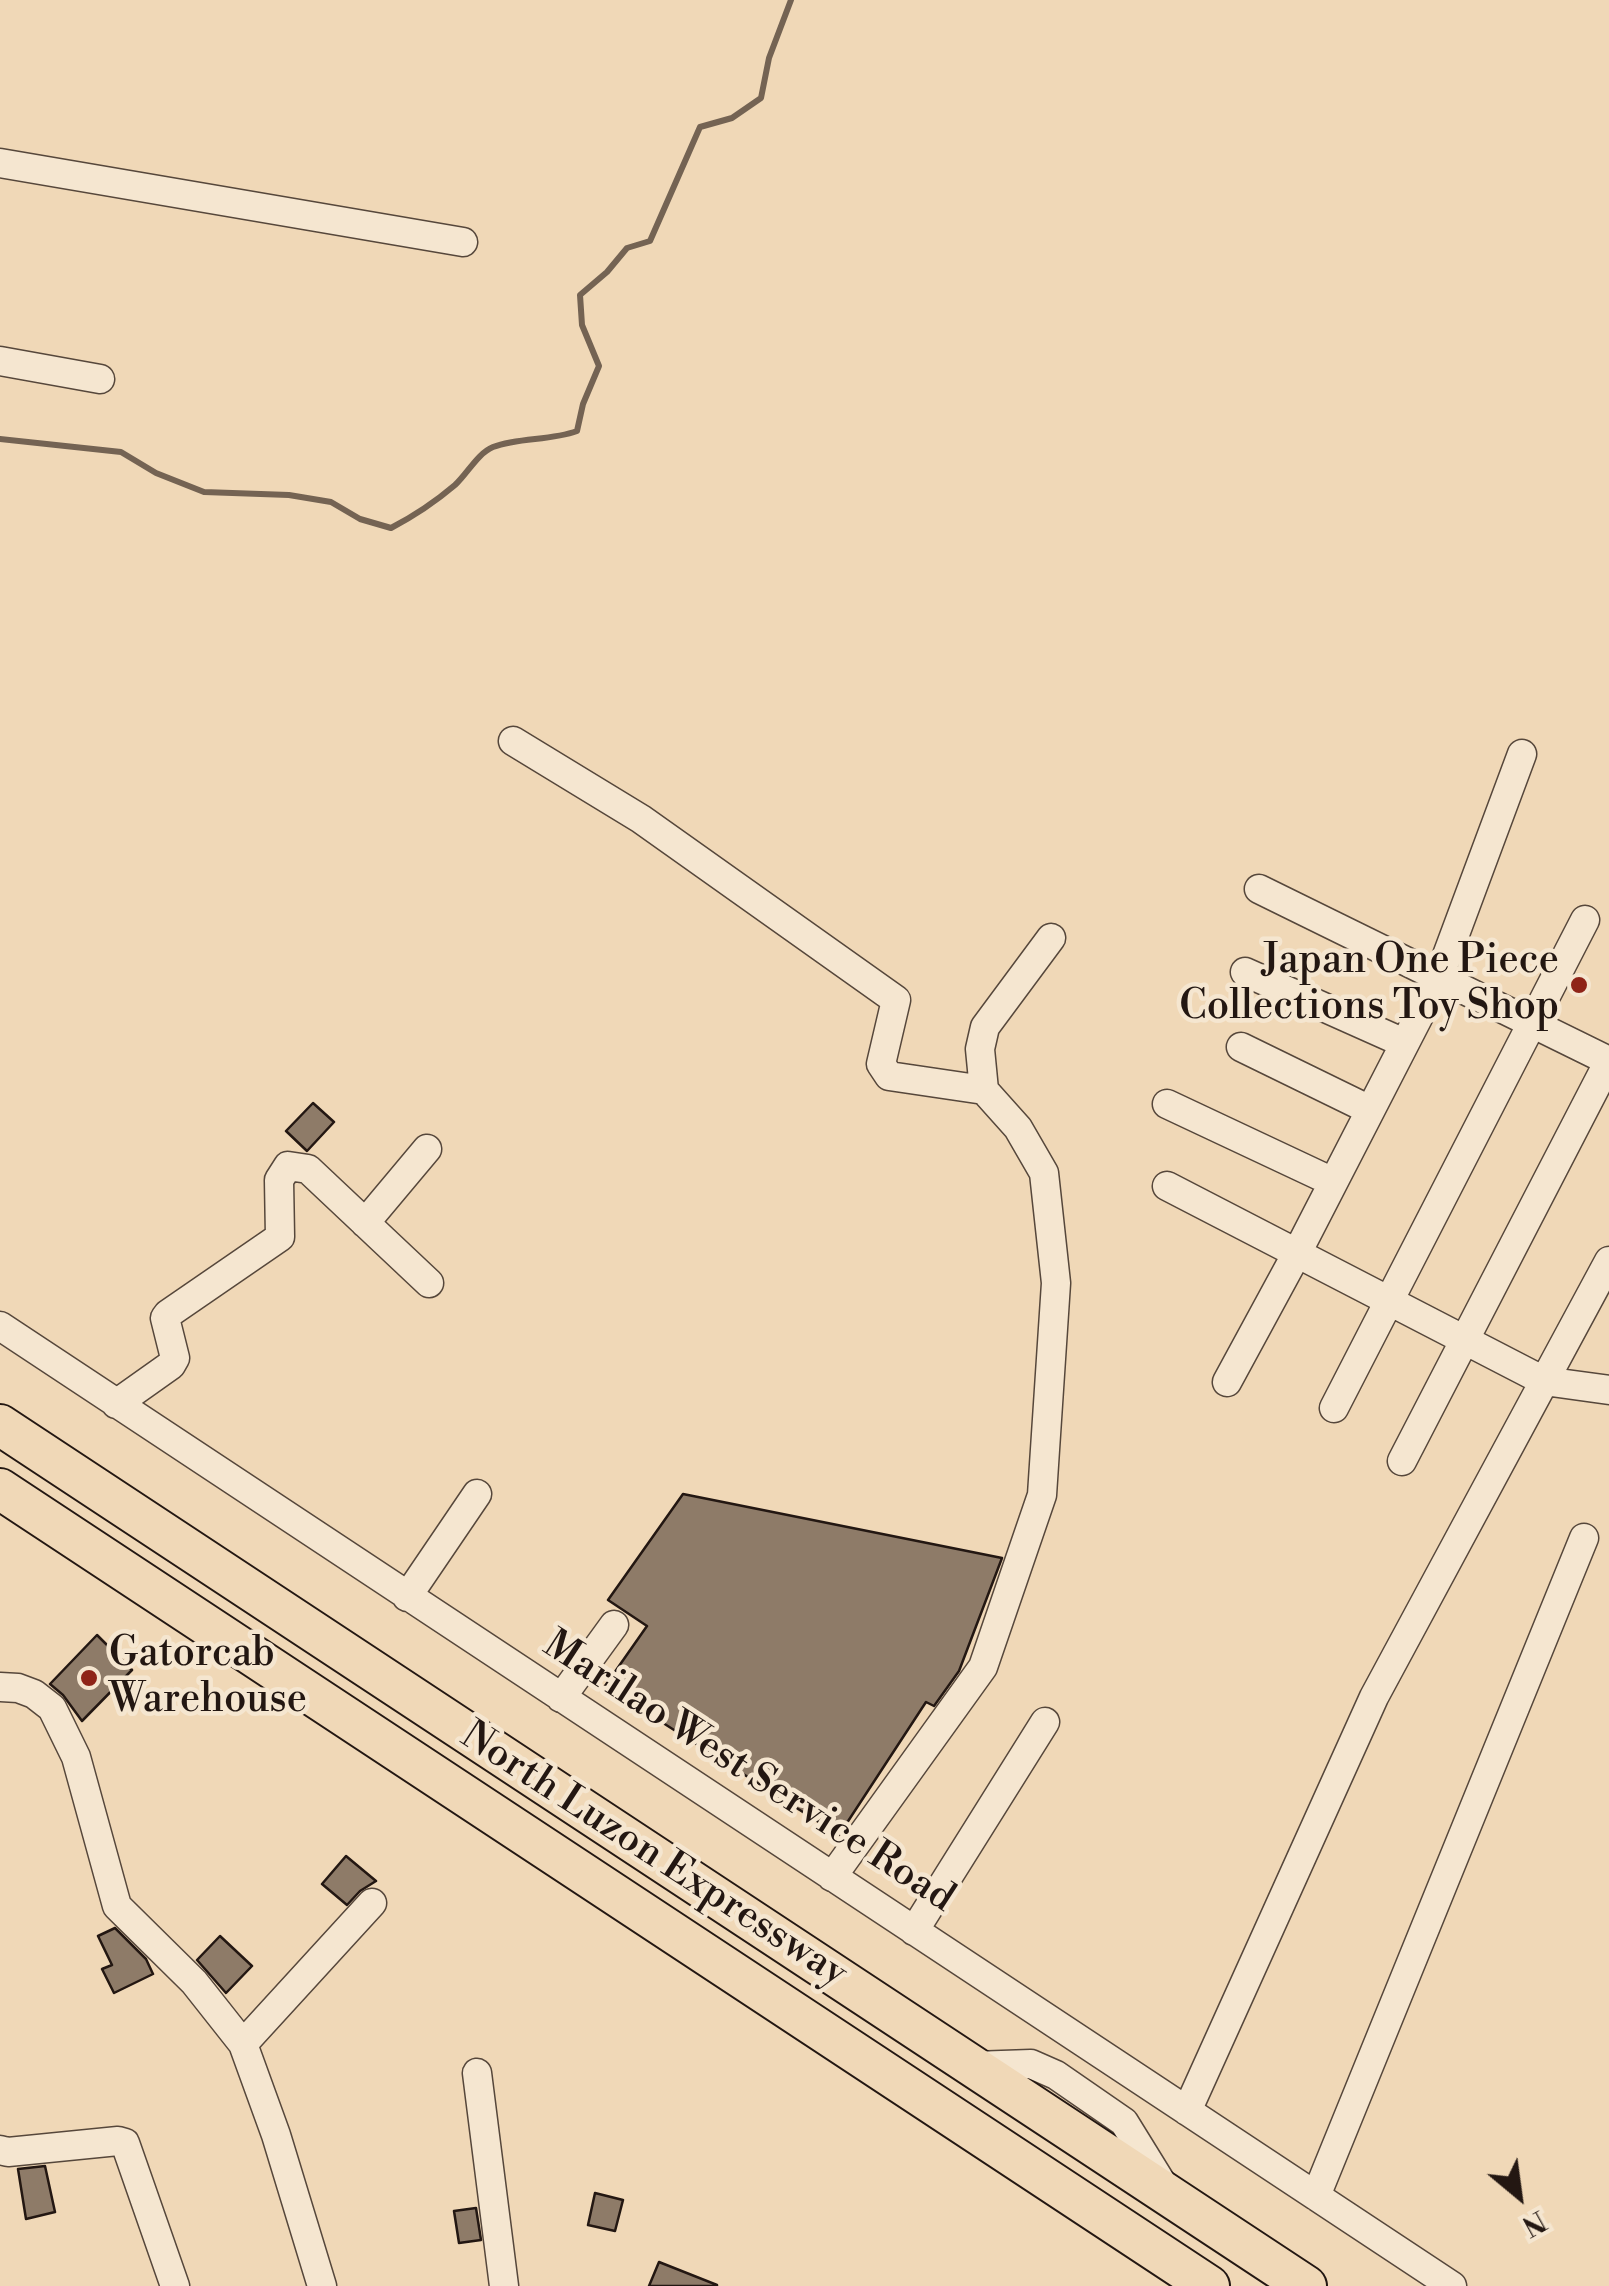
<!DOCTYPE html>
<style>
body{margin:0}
#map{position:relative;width:1609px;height:2286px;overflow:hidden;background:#f0d8b7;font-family:"Libre Bodoni",serif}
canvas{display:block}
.north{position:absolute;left:1469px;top:2146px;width:100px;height:100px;-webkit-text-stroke:8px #f5e6d0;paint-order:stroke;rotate:151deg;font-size:28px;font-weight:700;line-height:40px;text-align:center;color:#231712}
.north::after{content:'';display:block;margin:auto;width:35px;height:45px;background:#231712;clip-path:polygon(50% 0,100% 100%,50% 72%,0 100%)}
</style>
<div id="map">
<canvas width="1609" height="2286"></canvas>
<div class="north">N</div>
</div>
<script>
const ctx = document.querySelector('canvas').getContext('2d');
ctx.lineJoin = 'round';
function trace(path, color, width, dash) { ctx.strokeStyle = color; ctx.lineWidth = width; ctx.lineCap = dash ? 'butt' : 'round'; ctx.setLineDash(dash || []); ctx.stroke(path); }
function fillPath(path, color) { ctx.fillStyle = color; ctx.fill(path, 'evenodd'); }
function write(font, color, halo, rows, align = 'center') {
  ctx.font = font + ' "Libre Bodoni",serif'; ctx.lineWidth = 9; ctx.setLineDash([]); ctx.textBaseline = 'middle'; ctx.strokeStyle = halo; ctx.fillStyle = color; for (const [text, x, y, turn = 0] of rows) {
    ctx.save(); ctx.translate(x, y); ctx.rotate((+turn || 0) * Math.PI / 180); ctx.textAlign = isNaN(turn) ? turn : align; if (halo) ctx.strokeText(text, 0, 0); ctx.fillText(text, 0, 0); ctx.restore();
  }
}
trace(new Path2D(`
 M0,439L121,452L156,473L204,492L289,495L331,502L360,519L391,528C414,516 435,502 455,485C467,474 478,453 493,447C520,437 550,441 577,431L583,404L599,366L582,325L580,295L607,272L627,248L650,241L700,127L732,118L761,98L769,58L791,0`), '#746353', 6);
const building = new Path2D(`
 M313,1103L334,1122L307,1151L286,1131Z
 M683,1494L1002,1558L959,1671L934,1706L926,1702L839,1835L605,1686L647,1626L608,1600Z
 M97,1635L132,1670L82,1721L63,1695L50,1684Z
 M346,1856L376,1881L360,1891L347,1905L322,1884Z
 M115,1928L146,1959L153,1974L114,1993L102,1969L112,1965L98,1936Z
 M220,1936L252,1966L226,1993L197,1960Z
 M45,2166L55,2212L26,2219L18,2169Z
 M595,2193L623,2200L615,2231L588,2225Z
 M476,2208L481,2240L459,2243L454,2211Z
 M659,2262L717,2285V2286H649Z`);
fillPath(building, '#8e7b68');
trace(building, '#231712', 2.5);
const minor = new Path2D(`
 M0,163L463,242
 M0,361L100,379
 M513,741L641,819L896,1000L881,1064L889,1076L984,1090L1018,1128L1044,1173L1056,1283L1042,1495L983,1667L832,1877
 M1259,889L1609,1061
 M1245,972L1404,1043
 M1241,1047L1370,1110
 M984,1090L980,1049L985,1027L1051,938
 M1167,1104L1333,1182
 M1167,1186L1544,1381L1609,1390
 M365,1223L427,1149
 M0,1326L1452,2286
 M1227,1382L1297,1253L1439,977L1522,754
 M116,1404L171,1365L175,1358L165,1318L168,1314L280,1237L279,1180L288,1166L308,1169L429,1283
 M1334,1408L1585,920
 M1402,1461L1609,1061
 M407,1597L477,1494
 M0,1687L18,1688L34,1694L52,1708L76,1757L117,1906L194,1982L243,2044L276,2135L322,2286
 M561,1698L614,1625
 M914,1931L1045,1722
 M243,2044L372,1903
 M973,2066L1031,2064L1056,2075L1124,2122L1166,2190
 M477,2073L504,2286
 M1187,2111L1374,1697L1609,1261
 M0,2150L8,2152L118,2141L125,2143L175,2286
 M1316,2196L1584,1538`);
const highway = new Path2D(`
 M0,1425L1306,2286
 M0,1489L1209,2286`);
trace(minor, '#56473b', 31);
trace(highway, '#231712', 44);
trace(minor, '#f5e6d0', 28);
trace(highway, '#f0d8b7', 40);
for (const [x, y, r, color] of [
 [1579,985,10,"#8f2418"],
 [89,1678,10,"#8f2418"]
]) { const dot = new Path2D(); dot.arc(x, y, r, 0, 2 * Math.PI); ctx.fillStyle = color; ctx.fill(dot); trace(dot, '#f5e6d0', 4); }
write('40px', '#231712', '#f5e6d0', [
 ["Japan One Piece",1559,962],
 ["Collections Toy Shop",1559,1008],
 ["Gatorcab",109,1655,"left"],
 ["Warehouse",109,1701,"left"]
], 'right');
write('40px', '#231712', '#f5e6d0', [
 ["Marilao West Service Road",748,1773,33],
 ["North Luzon Expressway",653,1856,33]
]);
</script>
